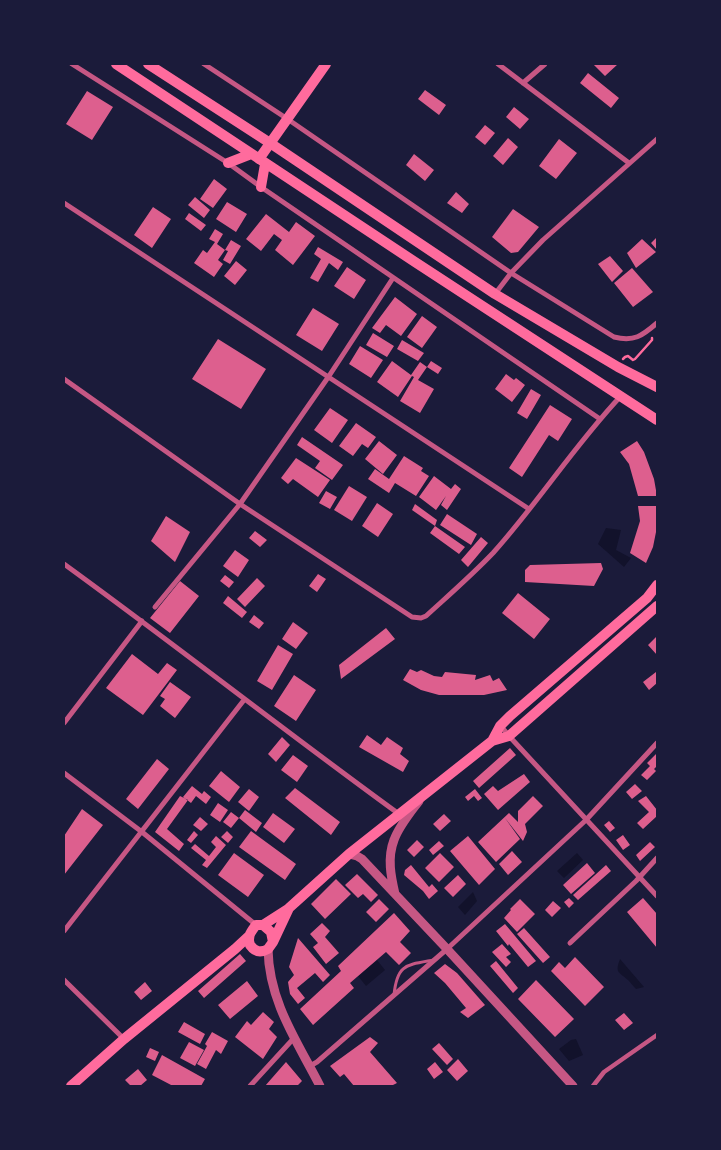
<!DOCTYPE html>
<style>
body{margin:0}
#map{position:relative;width:721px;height:1150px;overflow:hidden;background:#1b1b3a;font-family:"Open Sans",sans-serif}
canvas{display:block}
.frame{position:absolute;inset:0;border:65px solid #1b1b3a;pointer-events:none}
</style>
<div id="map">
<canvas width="721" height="1150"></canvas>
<div class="frame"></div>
</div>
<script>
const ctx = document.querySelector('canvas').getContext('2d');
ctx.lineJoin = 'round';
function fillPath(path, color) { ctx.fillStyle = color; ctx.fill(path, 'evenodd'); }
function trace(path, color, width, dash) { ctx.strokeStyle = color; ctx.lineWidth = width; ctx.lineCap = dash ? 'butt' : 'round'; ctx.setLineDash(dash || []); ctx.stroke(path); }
fillPath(new Path2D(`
 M606,528L621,530L616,550L631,558L624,567L598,544Z
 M577,853L583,860L564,878L557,871Z
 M473,892L477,901L465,915L458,907Z
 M620,959L644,987L636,989C633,986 631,983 628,980C618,971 615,973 620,959Z
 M377,960L385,970L366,986L358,976Z
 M576,1039L583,1055L569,1061L559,1049L571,1040Z`), '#12122b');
fillPath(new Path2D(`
 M593,64H618L605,76Z
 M588,73L619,98L611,108L580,83Z
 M425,90L446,105L439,115L418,99Z
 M87,91L113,107L92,140L66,124Z
 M514,107L529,119L520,129L506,117Z
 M485,125L495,133L485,145L475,137Z
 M508,138L518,147L503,165L493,156Z
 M559,139L577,153L556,179L539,166Z
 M414,154L434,170L425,181L406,165Z
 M214,179L227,189L213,208L200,199Z
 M456,192L469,204L462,213L447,203Z
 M195,197L210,210L204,218L188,205Z
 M227,202L247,214L236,232L216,219Z
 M153,207L171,219L152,248L134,235Z
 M513,209L539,227L518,252L511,253L492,237Z
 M189,213L206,225L201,231L185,219Z
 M266,214L289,232L296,222L315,236L293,265L275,250L282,240L274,234L261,251L246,239Z
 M215,229L223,234L217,244L225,250L218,260L223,264L214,277L194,263L203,250L207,253L215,242L209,239Z
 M657,237V250L651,243Z
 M642,239L656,252L636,268L627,253Z
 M231,240L241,246L230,264L223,260L228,251L225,250Z
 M318,247L343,262L338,270L329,263L318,282L310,278L321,259L314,254Z
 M610,256L623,271L612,282L598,264Z
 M236,261L247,270L235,285L224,276Z
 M347,267L366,280L354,299L334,286Z
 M632,268L653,292L633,307L614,283Z
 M395,297L417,314L401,336L386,325L380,333L372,328Z
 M313,308L339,324L322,351L296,335Z
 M422,316L437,327L422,348L407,337Z
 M373,333L394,346L387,357L366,345Z
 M218,339L266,369L241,409L192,379Z
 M402,340L424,353L418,361L397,349Z
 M360,346L383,360L371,378L349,364Z
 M392,361L411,375L420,362L427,367L418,380L434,389L420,413L400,401L414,377L412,376L398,397L377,382Z
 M431,361L442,368L438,374L427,367Z
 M506,374L514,380L516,378L525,385L512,402L495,389Z
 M531,389L541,395L527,419L517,413Z
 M550,405L572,419L558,441L549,435L522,477L509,468Z
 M330,408L348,420L332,443L314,430Z
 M356,423L376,437L368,448L362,444L353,456L339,446Z
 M302,437L343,465L332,480L315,468L320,461L297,445Z
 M379,441L397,455L383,474L365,459Z
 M637,441L644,452L654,479L657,496H638L629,464L620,452Z
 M404,456L423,468L421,471L429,476L416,496L395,483L389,493L368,479L375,469L389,479Z
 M296,458L330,480L318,497L293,479L288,484L281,478Z
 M434,476L451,489L455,484L461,489L447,510L441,505L446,496L436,510L419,497Z
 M349,486L367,497L352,521L334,510Z
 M326,491L337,497L330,509L319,503Z
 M377,503L393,514L378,537L362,526Z
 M415,504L437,520L435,526L412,510Z
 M638,506H657V527L653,547L646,563L630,553L640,521Z
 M447,514L477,534L471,545L440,525Z
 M166,516L190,532L175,562L151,541Z
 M435,526L465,547L459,554L430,533Z
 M255,531L267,540L260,547L249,538Z
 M481,537L488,543L468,567L461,560Z
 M235,550L249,560L238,577L223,566Z
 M601,563L603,569L594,586L525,582V570L530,565Z
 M318,574L326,579L317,592L309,586Z
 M225,575L234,582L229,588L220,581Z
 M257,578L265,586L245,607L237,599Z
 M180,581L199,596L170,633L150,618Z
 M518,593L550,619L534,639L502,613Z
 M228,596L247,612L242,618L223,603Z
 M254,615L264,623L259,629L249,622Z
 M293,622L308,633L296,649L282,639Z
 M386,628L395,639L341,679L339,665Z
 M657,636V655L648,645Z
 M278,645L293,654L272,690L257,681Z
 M132,654L158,674L167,663L177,670L143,715L106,688Z
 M410,669L417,672L421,670L434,676L442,677L445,672L476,675L475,680L490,675L493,681L499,678L507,690L484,695H439L421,690L403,680Z
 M656,672L657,673V683L649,690L643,682Z
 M294,675L316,690L296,721L274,706Z
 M170,682L191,697L175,718L160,706L165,699L160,696Z
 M367,735L381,745L387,737L403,748L400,754L409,761L403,772L359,747Z
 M282,737L290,745L276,762L268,754Z
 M510,748L516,755L479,788L473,781Z
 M657,753V766L654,769L656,771L647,780L641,775L650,766L647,763Z
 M293,755L308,766L297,782L281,770Z
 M157,759L169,769L138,809L126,799Z
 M221,771L240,787L229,802L209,786Z
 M524,774L530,782L498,810L484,794L493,786L498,791Z
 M635,784L642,791L632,799L626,792Z
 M192,786L202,794L204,791L211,797L206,804L196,796L191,803L183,797Z
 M295,788L340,822L331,835L285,798Z
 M249,789L259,797L249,811L238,802Z
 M475,789L482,798L478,801L474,796L468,801L465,797Z
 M180,796L188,800L167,829L184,844L179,851L155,832Z
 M533,796L543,806L525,824L527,832L523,841L505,818L520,839L496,862L478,842L509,813L518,822V811Z
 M646,796L657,810V816L643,829L637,823L649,812L638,801Z
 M218,803L228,810L220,822L210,815Z
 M82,809L103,825L64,875V836Z
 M245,810L262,823L256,832L239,818Z
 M231,812L239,818L231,828L223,822Z
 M273,813L295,829L284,843L263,827Z
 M444,814L451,821L440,831L433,824Z
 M200,817L208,824L201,831L193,825Z
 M609,821L615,828L610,832L604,825Z
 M194,831L198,835L191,843L187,840Z
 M227,831L233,837L228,843L221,837Z
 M251,831L296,864L285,880L239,847Z
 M623,835L630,845L623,850L616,840Z
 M216,836L226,845L207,868L202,865L206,860L191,848L195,844L209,856L216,847L211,842Z
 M468,836L495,869L479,885L450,851Z
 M417,840L424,847L414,857L407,850Z
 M439,841L444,846L433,855L429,850Z
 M650,842L655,847L640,861L636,855Z
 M512,851L522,862L508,875L499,864Z
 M234,853L264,875L248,897L218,875Z
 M440,853L454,867L439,882L425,868Z
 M587,863L595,873L571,894L563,885Z
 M411,865L429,887L432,884L438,891L429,899L423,891L404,875L405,870Z
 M606,865L611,871L578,900L573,895Z
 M357,874L378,895L371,902L363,894L358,898L345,885Z
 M458,875L466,884L453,897L444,888Z
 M336,879L351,894L325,919L311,904Z
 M569,898L574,903L569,908L564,902Z
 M643,898L657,914V948L627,912Z
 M379,899L389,909L376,922L366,912Z
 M520,899L535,914L517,932L504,918L511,910L510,909Z
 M553,901L561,908L552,917L545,910Z
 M394,913L410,931L400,942L411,953L399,965L386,952L350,983L354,988L313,1025L300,1009L341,971L338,966Z
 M322,923L330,931L325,937L339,953L326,964L313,947L318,943L310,934Z
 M505,924L536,961L528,967L509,944L508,946L496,931Z
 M524,928L550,957L543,963L517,934Z
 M298,938L330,975L323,982L315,973L297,988L305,998L298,1004L290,994L288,982L294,975L289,967Z
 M502,944L511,954L506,957L511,962L506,967L492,952Z
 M240,954L246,961L204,998L198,991Z
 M575,957L604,987L585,1006L551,971L559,962L565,968Z
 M496,961L518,988L513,993L490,966Z
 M445,964L457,973L485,1005L468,1018L460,1012L466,1008L445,983L434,973Z
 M536,980L574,1019L555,1037L518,999Z
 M247,981L258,996L230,1019L218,1005Z
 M145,982L152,991L141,1000L134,992Z
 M263,1012L274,1022L269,1029L277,1037L263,1059L235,1037L247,1021L251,1025Z
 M624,1013L633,1023L624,1030L615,1020Z
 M184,1022L205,1034L200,1044L178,1032Z
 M212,1032L228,1041L221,1054L216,1050L206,1069L197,1064L207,1046L205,1044Z
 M370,1037L378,1043L370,1052L397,1083L391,1086H354L344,1074L340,1077L330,1066Z
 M189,1042L204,1050L195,1066L180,1058Z
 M439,1043L453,1059L447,1065L432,1049Z
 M150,1048L159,1052L155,1061L146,1057Z
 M162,1055L205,1079L201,1086H173L152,1075Z
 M458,1059L468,1071L457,1081L447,1070Z
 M286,1062L302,1081L297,1086H265Z
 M435,1062L443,1072L434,1079L427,1069Z
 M138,1069L147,1080L140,1086H131L125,1080Z`), '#dd5f8e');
trace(new Path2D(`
 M623,359L625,357L628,356L633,360L635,359L652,340V338`), '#ff6b9d', 2.5);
trace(new Path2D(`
 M394,995C397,964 406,965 434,960`), '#c65784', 3);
trace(new Path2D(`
 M593,1086L604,1072L657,1035`), '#c65784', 4.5);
trace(new Path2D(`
 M72,64L228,163L261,187L600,419
 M204,64L286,118L511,273L614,337C634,342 642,336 657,323
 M498,64L629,163
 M523,83L545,64
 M64,203L529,509
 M495,294L511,273L543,240L657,139
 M64,379L240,504L412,617L421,618L426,616C449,595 472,575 493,553C538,503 574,446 620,397
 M64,564C177,646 286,732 399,814
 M155,607L240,504L329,376L393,278
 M64,723L142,621
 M501,726L509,736L657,896
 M64,773L142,832L256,925
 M64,931L244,700
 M570,943L636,881L657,858
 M64,980L124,1039
 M310,1066L317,1062L447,949L586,820L657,743
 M250,1086L294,1038`), '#c65784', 5);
trace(new Path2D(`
 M349,854L357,856L362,859L447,949L573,1086
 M395,894C391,877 387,858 394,840C399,826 410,813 419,801
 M268,949C269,1002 297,1041 320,1086`), '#c65784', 9);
trace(new Path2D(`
 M259,159L326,64
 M492,741L509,736L657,606
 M263,925L271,932L273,942L268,949C261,953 255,952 250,945C247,936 251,932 256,925H263L288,909
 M273,942L289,908L349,854L492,741L500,726L510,716L647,598L657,585
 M71,1086L124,1039L235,949L249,936`), '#ff6b9d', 10);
trace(new Path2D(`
 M116,64L415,262L657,420
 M148,64L270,143L495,294L618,367L657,387
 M228,163L251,154
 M261,187L265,164`), '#ff6b9d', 10);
</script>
